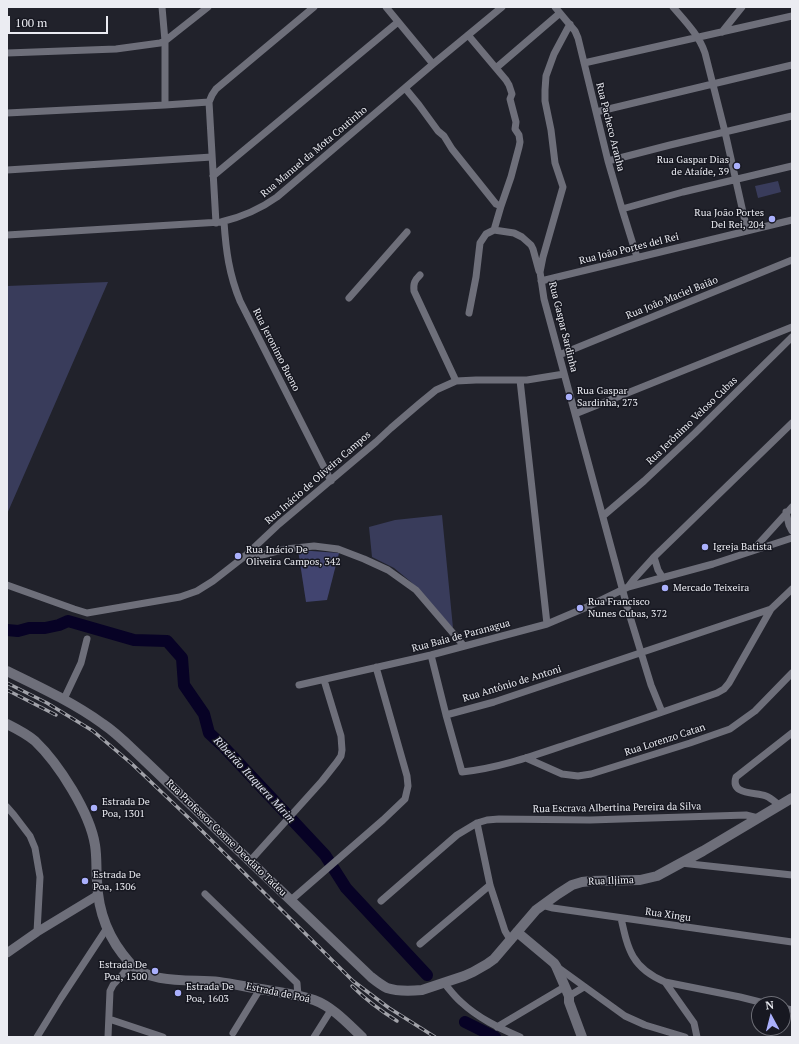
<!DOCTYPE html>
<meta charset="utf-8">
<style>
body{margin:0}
#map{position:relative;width:799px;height:1044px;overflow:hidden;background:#21222b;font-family:"PT Serif",serif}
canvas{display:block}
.frame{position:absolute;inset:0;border:8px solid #ebecf2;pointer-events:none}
.north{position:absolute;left:751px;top:996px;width:40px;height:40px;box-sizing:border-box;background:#171821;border:1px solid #6c6d75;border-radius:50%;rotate:353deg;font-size:11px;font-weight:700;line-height:16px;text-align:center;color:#ebecf2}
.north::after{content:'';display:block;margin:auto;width:14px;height:18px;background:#aab0fc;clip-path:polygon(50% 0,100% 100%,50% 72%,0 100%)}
.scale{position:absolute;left:8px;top:16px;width:100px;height:18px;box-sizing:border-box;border:2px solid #ebecf2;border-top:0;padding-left:5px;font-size:12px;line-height:14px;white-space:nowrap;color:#ebecf2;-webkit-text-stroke:3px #171821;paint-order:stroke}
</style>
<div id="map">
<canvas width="799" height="1044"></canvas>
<div class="frame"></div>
<div class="north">N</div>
<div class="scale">100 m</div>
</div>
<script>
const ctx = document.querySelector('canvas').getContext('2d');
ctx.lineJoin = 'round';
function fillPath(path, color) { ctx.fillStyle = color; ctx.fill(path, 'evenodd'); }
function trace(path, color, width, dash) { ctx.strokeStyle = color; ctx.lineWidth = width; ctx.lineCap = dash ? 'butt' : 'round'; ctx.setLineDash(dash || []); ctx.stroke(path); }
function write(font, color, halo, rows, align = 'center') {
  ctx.font = font + ' "PT Serif",serif'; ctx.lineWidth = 3; ctx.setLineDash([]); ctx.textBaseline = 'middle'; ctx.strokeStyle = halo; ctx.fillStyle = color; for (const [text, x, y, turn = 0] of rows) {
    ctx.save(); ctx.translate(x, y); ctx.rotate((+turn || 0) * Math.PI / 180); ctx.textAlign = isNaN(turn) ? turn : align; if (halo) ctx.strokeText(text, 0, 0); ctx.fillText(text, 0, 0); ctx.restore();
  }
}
fillPath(new Path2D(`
 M778,181L781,192L758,198L755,186Z
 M108,282L7,514V286Z
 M442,515L453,628L411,582L394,568L372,557L369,527L395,520Z`), '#393c5b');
fillPath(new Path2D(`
 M298,550L339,553L327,600L306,602Z`), '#41446f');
trace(new Path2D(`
 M7,630L18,631L29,628H45L59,625L68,621L134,640L167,641L182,658L184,685L204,714L209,733L222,745L325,855L346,888L427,975
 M465,1022L495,1037`), '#070225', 12);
trace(new Path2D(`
 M162,7L165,41V105
 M386,7L433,64
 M555,7L575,31L578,38L608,161L622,209L637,257
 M673,7C685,21 699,35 705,53L725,132L747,230
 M570,24L554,54L546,76L545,90V101L551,130L555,163L563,187L543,257L540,272L544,299L628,610L651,685L662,712
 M722,32L742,7
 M468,35L506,80L509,85L512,94L510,99L516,122L515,129L519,135L520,142L519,147L511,177L501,206L494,230
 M7,53L116,49L160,43L165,41L208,7
 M584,63L792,16
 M496,68L560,13
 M405,88L419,105L438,131L444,136L452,149L496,204L501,206
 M209,102L216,223
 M596,112L792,65
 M7,113L165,105L209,102L212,95L216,89L314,7
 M608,161L670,145L792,116
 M7,170L212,157
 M213,176L398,22
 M622,209L683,192L792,166
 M224,222C226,251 229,274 240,301L331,481
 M7,235L221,222C242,217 259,210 277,197L433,64L502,7
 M420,275C415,280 413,283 414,291L456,381
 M541,281L792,220
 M349,298L407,232
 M469,313L476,277L480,243L486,234L494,230L514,233L522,237L531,245L533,249L539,271
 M559,355L792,260
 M520,380L547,624
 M575,414L792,327
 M786,512L789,525L792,531
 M603,516L644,481L695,433L792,337
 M752,551L792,507
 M245,556H258L286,549L314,546L338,549L364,559L388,570L416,590L464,646
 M654,557L658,570L663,578
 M7,585L74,609L87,613L180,597L197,591L213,581L245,556L279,524L376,442L391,428L419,404L436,390L456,381L476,380H527L564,374
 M628,587L634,579L654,557L792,423
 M431,655L446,715L494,702L771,609L792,589
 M299,685L431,655L547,624L587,607L628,587L713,564L792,538
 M64,699L81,663L87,639
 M446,715L462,772C501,768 538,754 574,742C622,726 669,710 717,693L724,689L729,683L771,609
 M526,758L562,774L578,776L591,774L690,743L730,729L755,711L792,673
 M779,805C775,802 771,798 766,796C755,792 730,795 736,777L792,733
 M7,807L14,815L30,836L35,848L40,877L37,932
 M477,823L490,885L505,931L511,941
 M250,861L322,781L337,762L341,756L342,750L341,736L324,680
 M681,863L792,875
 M205,894L297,983L298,996
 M291,900L383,820L405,799L408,786L407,776L376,667
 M381,901L457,835L477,823L487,820L499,819L590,820L746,815L758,818
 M542,905L553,908L792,942
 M621,918C628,950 632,968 665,982L740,997L768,1004
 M420,944L490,885
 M556,966L625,1016L645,1025L685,1037
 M665,982L694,1023L697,1037
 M444,983C450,990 455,997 461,1002C478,1018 499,1028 520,1037
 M569,996L584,987
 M783,1008L792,1010
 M109,1019L163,1037
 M497,1027L561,989
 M233,1033L260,989
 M37,1037L61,998L107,928
 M108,1037L110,991L113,985L131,965
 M314,1037L331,1010`), '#6e6f7a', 7);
trace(new Path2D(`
 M7,953L37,932L98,895`), '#6e6f7a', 9);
trace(new Path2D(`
 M7,671C40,687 74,703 103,724C118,734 130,747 143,759L371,977C376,981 381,985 387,988C396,991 412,991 422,990L464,976L473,972L487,964L494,959L536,910L558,894L572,885L582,882L591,881L640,880L657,876L703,851L792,798
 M7,724C17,729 27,734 35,741C59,764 90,813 95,845C97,857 96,869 97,881C98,912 109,940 130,963C149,985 193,979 219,982C235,984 251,988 267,990C283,993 299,995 314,1000C333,1007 348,1024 362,1037
 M517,932L554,963L556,966L569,996V1002L582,1037`), '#6e6f7a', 10);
const rail = new Path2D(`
 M7,683L47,703L93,731L132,764L192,821L353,981L389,1008L435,1037
 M7,690L56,715
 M352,986C365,999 381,1011 397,1021`);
trace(rail, '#a1a2a9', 3.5);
trace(rail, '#171821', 2, [6]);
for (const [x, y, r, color] of [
 [737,166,4,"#aab0fc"],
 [772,219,4,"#aab0fc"],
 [569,397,4,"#aab0fc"],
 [705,547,4,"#aab0fc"],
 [238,556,4,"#aab0fc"],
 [665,588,4,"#aab0fc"],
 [580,608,4,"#aab0fc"],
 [94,808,4,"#aab0fc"],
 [85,881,4,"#aab0fc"],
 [155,971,4,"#aab0fc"],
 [178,993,4,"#aab0fc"]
]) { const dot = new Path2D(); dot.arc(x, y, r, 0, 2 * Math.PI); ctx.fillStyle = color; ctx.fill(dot); trace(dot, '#171821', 1.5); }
write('10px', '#ebecf2', '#171821', [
 ["Rua Pacheco Aranha",610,127,76],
 ["Rua Manuel da Mota Coutinho",314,152,-40],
 ["Rua João Portes del Rei",629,249,-14],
 ["Rua João Maciel Baião",672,298,-22],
 ["Rua Gaspar Sardinha",563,327,76],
 ["Rua Jeronimo Bueno",276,350,63],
 ["Rua Jerônimo Veloso Cubas",692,421,-44],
 ["Rua Inácio de Oliveira Campos",318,478,-41],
 ["Rua Baia de Paranagua",461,636,-15],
 ["Rua Antônio de Antoni",512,684,-17],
 ["Rua Lorenzo Catan",665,740,-18],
 ["Rua Escrava Albertina Pereira da Silva",617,808,-1],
 ["Rua Professor Cosme Deodato Tadeu",226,838,44],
 ["Rua Iljima",611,881,-2],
 ["Rua Xingu",668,915,8],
 ["Estrada de Poá",278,993,12]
]);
write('10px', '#ebecf2', '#171821', [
 ["Rua Gaspar Dias",729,160,"right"],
 ["de Ataíde, 39",729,172,"right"],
 ["Rua João Portes",764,213,"right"],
 ["Del Rei, 204",764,225,"right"],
 ["Rua Gaspar",577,391],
 ["Sardinha, 273",577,403],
 ["Igreja Batista",713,547],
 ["Rua Inácio De",246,550],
 ["Oliveira Campos, 342",246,562],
 ["Mercado Teixeira",673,588],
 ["Rua Francisco",588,602],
 ["Nunes Cubas, 372",588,614],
 ["Estrada De",102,802],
 ["Poa, 1301",102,814],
 ["Estrada De",93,875],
 ["Poa, 1306",93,887],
 ["Estrada De",147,965,"right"],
 ["Poa, 1500",147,977,"right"],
 ["Estrada De",186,987],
 ["Poa, 1603",186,999]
], 'left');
write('italic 11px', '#e1e3f2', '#171821', [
 ["Ribeirão Itaquera Mirim",254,780,47]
]);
</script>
